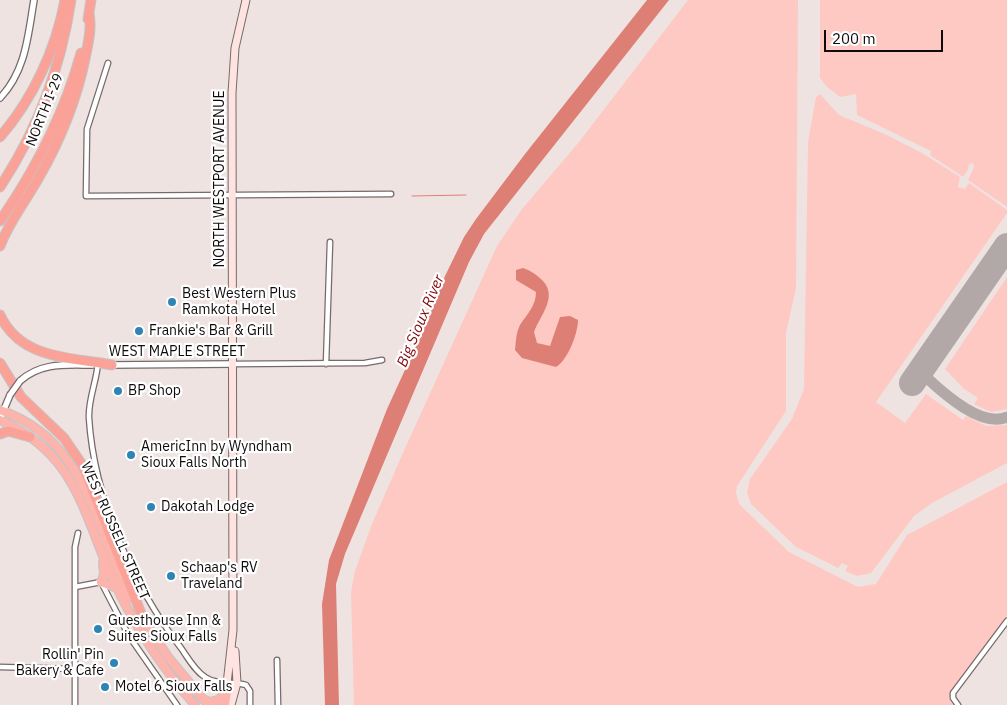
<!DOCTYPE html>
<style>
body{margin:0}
#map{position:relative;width:1007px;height:705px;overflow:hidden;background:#efe3e2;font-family:"IBM Plex Sans",sans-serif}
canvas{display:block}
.scale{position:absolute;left:824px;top:30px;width:119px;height:22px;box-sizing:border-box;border:2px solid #0f0b0b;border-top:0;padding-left:6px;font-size:15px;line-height:18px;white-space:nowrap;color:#0f0b0b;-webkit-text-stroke:4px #fff;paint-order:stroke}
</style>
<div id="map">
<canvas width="1007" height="705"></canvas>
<div class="scale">200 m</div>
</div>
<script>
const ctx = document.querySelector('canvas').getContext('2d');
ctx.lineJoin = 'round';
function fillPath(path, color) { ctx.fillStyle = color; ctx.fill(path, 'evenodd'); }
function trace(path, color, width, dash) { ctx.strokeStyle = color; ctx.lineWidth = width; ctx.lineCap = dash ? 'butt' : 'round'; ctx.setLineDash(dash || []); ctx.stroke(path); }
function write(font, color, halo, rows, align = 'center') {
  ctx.font = font + ' "IBM Plex Sans",sans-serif'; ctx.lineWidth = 4.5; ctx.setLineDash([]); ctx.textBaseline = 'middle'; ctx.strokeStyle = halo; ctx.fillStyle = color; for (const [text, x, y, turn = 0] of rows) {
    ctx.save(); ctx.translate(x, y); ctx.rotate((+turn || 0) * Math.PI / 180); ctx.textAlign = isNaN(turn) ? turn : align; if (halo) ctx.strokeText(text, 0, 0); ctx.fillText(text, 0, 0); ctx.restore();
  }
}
fillPath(new Path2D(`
 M688,0H798L796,288L786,333V411L737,486L736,493L739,504L789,552L858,587L876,584L907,535L1007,482V616L952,689L949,698L953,705H354L351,592L355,571L372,524L402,455L497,246L522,209L579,142Z
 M820,0H1007V207L968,180L974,167L973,163L969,164L968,170L963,177L930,155L931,151L857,115L856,94L840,97L827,87L820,78Z
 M820,94L839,115L887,135L922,153L960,177L958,187L965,189L969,183L1007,210V213L876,402L905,423L926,394L963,420L966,416L986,426L1007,425V463L932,503L914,516L871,573L857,576L845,571L848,566L842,563L838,568L796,547L751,504L747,493L750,479L792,419L804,389L808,142L816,97Z
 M1007,277V409L991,412L974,404L978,398L963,388L945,369Z`), '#fdc9c2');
fillPath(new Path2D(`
 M647,0H669L484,234L469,262L345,554L336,584L339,705H325L322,604L329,560L387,409L427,322L445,276L464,237L476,219L525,154Z
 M523,268C530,270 537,275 543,281C558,297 540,316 534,332L537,343L550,346L560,317L570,316L578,320C578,333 568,360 556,367L522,358L515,350C516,341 516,333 520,325C527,314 536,306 536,292L516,280V270Z`), '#de7f75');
trace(new Path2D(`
 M412,196L466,195`), '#de7f75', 1);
trace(new Path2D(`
 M924,364L926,377C944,394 982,428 1007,417`), '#b2a8a7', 11);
trace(new Path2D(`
 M912,383L1007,246`), '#b2a8a7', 26);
const minor = new Path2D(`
 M108,63L87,129L86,196L391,194
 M98,362C97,381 88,399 89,418C94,498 133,586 181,648C188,658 195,671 205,677C216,685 233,681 246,685L250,691V705
 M232,364L365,363L382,360
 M326,364L330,242
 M75,587L101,582L129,636L177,705
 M277,660L278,705
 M0,667L75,669
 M75,705V547L78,533
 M958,705L953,698V693L1007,621`);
const tertiary = new Path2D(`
 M0,98C26,71 28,35 34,0
 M109,365L232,364
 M20,381C41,362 66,365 92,365
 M0,419L10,395`);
const secondary = new Path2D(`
 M226,693L233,630L232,93L235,48L246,0
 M231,705L237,683L235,651`);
const trunk = new Path2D(`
 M0,410C88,440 93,527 131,598
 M0,420C82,456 83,521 119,592C139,633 165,671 195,705
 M103,562L104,575L101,582L117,588
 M142,617L168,657L208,705
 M203,699L210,702L219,700L227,689
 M225,705L227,691`);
const motorway = new Path2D(`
 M88,19L91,0
 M0,137C33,99 56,49 65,0
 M0,187C37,131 61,67 71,0
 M0,221C36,169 64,115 81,53
 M0,246C9,222 25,202 38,179C60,141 76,102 85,59C88,44 92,28 89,13
 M0,315C21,360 71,357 112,365
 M0,363L21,397L64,438L83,466L144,621
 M0,434L8,431L30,437`);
trace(minor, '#756b69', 7);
trace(tertiary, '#756b69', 8);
trace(secondary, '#756b69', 9);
trace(trunk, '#c5c4c4', 10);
trace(motorway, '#c5c4c4', 11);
trace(minor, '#fff', 4.5);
trace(tertiary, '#fff', 5.5);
trace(secondary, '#fee3e0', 7);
trace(trunk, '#fcb4ac', 8);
trace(motorway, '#fba298', 9);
const tertiaryBridge = new Path2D(`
 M10,395L20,381`);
trace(tertiaryBridge, '#756b69', 8, []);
trace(tertiaryBridge, '#fff', 5.5);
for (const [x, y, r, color] of [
 [172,302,5,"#2e84b3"],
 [139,331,5,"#2e84b3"],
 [118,391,5,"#2e84b3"],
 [131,455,5,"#2e84b3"],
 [151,507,5,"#2e84b3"],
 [171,576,5,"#2e84b3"],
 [98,629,5,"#2e84b3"],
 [114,663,5,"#2e84b3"],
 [105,687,5,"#2e84b3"]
]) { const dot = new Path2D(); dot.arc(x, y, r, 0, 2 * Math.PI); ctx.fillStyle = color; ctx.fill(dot); trace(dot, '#fff', 2); }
write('14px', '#0f0b0b', '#fff', [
 ["NORTH I-29",45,110,-68],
 ["NORTH WESTPORT AVENUE",220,179,-90],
 ["WEST MAPLE STREET",177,352],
 ["WEST RUSSELL STREET",115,531,66]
]);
write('14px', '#0f0b0b', '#fff', [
 ["Best Western Plus",182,294],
 ["Ramkota Hotel",182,310],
 ["Frankie's Bar & Grill",149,331],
 ["BP Shop",128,391],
 ["AmericInn by Wyndham",141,447],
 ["Sioux Falls North",141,463],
 ["Dakotah Lodge",161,507],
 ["Schaap's RV",181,568],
 ["Traveland",181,584],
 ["Guesthouse Inn &",108,621],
 ["Suites Sioux Falls",108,637],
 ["Rollin' Pin",104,655,"right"],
 ["Bakery & Cafe",104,671,"right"],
 ["Motel 6 Sioux Falls",115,687]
], 'left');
write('italic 15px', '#80070c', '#fff', [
 ["Big Sioux River",421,321,-67]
]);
</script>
